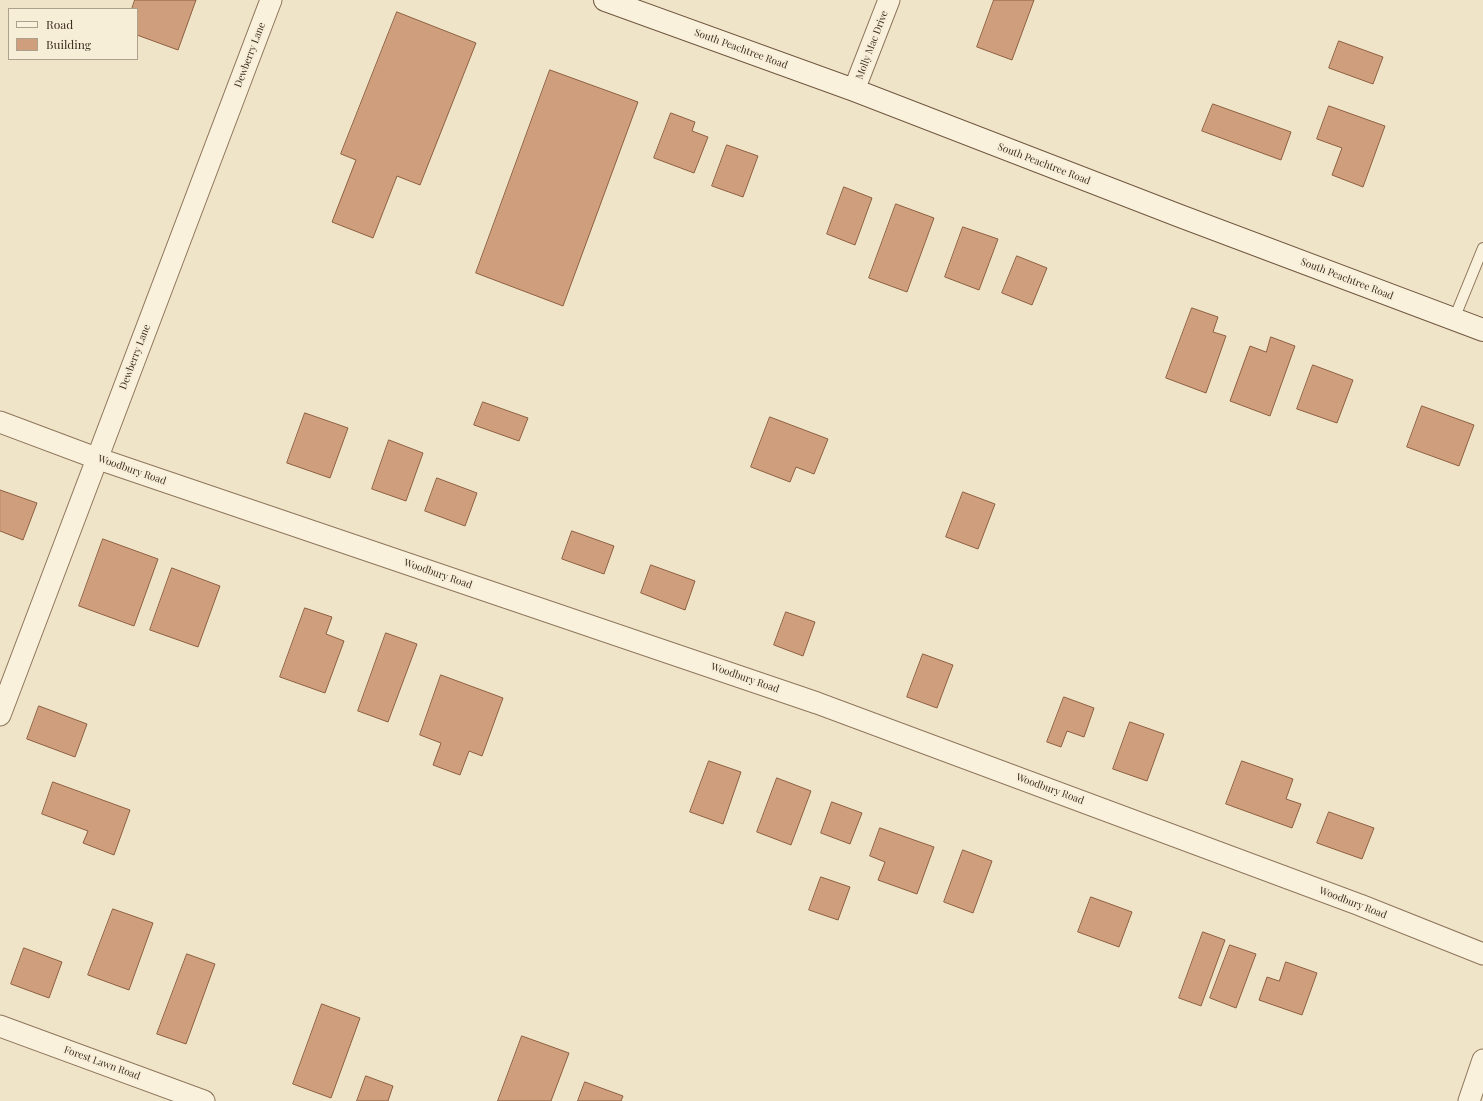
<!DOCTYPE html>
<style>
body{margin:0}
#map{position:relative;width:1483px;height:1101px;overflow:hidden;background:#f0e4c8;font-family:"Playfair Display",serif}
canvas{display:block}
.legend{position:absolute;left:8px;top:8px;width:130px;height:52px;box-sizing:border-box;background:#f7eed8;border:1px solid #ada18e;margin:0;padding:5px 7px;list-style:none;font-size:12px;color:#3d2e20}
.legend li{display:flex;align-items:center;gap:8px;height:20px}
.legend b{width:20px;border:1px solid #ada18e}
</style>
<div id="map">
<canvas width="1483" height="1101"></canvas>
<ul class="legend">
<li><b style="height:5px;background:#faf1dc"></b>Road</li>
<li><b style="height:11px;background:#cf9f7d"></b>Building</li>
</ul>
</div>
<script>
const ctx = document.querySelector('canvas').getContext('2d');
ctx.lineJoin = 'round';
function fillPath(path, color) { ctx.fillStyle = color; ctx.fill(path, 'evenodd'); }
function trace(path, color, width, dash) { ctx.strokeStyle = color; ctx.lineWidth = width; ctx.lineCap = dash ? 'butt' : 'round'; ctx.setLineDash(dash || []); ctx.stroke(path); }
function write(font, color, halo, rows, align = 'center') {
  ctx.font = font + ' "Playfair Display",serif'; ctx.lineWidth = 4; ctx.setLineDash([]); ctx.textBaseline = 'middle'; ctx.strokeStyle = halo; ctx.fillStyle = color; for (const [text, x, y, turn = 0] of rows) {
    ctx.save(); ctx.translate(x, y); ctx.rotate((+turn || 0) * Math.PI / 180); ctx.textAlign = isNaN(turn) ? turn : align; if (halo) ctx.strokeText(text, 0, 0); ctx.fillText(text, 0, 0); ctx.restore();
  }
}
const building = new Path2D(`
 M135,0H196L178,50L137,35V9H132Z
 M994,0H1034L1012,60L977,47Z
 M397,12L476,43L420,185L397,176L373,238L332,222L356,160L341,154Z
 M1339,41L1383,57L1373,84L1329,68Z
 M550,70L638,102L563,306L476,273Z
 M1213,104L1291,132L1281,160L1202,131Z
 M1329,106L1385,126L1363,187L1332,175L1342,148L1317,139Z
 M671,113L695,122L692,131L708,137L694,173L654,158Z
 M727,145L758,156L743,197L712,186Z
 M844,187L872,198L855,245L827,234Z
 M896,204L934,218L907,292L869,278Z
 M963,227L998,239L979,290L945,277Z
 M1017,256L1047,268L1032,305L1002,293Z
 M1192,308L1218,317L1213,332L1226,336L1206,393L1166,378Z
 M1271,337L1295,346L1270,416L1230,401L1250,346L1266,352Z
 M1313,365L1353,380L1337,423L1297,409Z
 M483,402L528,418L519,441L474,425Z
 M1422,406L1474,425L1459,466L1407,447Z
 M305,413L348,428L330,478L287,463Z
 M770,417L828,439L814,474L796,467L790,482L751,467Z
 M389,440L423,453L406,501L372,489Z
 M437,478L477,493L465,526L425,511Z
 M0,490L37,503L23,540L0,531Z
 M963,492L995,504L978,549L946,537Z
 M572,531L614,546L604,574L562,559Z
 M103,539L158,559L134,626L79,606Z
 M651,565L695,581L685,610L641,593Z
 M172,568L220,586L198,647L150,630Z
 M305,608L332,617L326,634L344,641L325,693L280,677Z
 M786,612L815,622L803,656L774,645Z
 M386,633L417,644L388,722L358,711Z
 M923,654L953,665L937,708L907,697Z
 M441,675L503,698L482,756L469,751L460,775L433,765L441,743L420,735Z
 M1064,697L1094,708L1084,737L1067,731L1061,747L1047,742Z
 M39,706L87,724L75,757L27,739Z
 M1130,722L1164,734L1147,781L1113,769Z
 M709,761L741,772L723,824L690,812Z
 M1242,761L1293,779L1286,799L1301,804L1292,828L1226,804Z
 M777,778L811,791L791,845L757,832Z
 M53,782L130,810L114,855L83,843L88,831L42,814Z
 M832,802L862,813L850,844L821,833Z
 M1329,812L1374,828L1362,859L1317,843Z
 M880,828L934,847L917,894L878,880L885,862L870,856Z
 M963,850L992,861L973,913L944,902Z
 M821,877L850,887L838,920L809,910Z
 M1091,897L1132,912L1119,947L1078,932Z
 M113,909L153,923L129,990L88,975Z
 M1203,932L1225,940L1201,1006L1179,998Z
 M1230,945L1256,954L1236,1008L1210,998Z
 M24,948L62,962L49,998L11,984Z
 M187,954L215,964L186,1044L157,1034Z
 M1286,962L1317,973L1302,1015L1259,1000L1267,977L1279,981Z
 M322,1004L360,1018L331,1098L293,1084Z
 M522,1036L569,1053L551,1101H498Z
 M366,1076L393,1086L388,1101H357Z
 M585,1082L623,1096L621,1101H578Z`);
fillPath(building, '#cf9f7d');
trace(building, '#8d5f41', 1);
const service = new Path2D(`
 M1454,319L1483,248`);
const minor = new Path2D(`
 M854,90L889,0
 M0,422L96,458L817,703L1360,905L1483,954
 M0,715L271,0
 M0,1026L204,1101
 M1469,1101L1483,1060`);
const secondary = new Path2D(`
 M605,0L854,90L1180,216L1483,330`);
trace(service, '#8d765c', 12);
trace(minor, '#8d765c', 23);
trace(secondary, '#6f573f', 24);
trace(service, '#faf1dc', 10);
trace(minor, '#faf1dc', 21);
trace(secondary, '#faf1dc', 22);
write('10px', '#3d2e20', '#f7eed8', [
 ["Molly Mac Drive",872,45,-69],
 ["South Peachtree Road",741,49,20],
 ["Dewberry Lane",250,55,-69],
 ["South Peachtree Road",1044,164,21],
 ["South Peachtree Road",1347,279,21],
 ["Dewberry Lane",135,357,-69],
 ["Woodbury Road",132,470,19],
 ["Woodbury Road",438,574,19],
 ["Woodbury Road",745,678,19],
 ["Woodbury Road",1050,789,20],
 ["Woodbury Road",1353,903,21],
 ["Forest Lawn Road",102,1063,20]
]);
</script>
